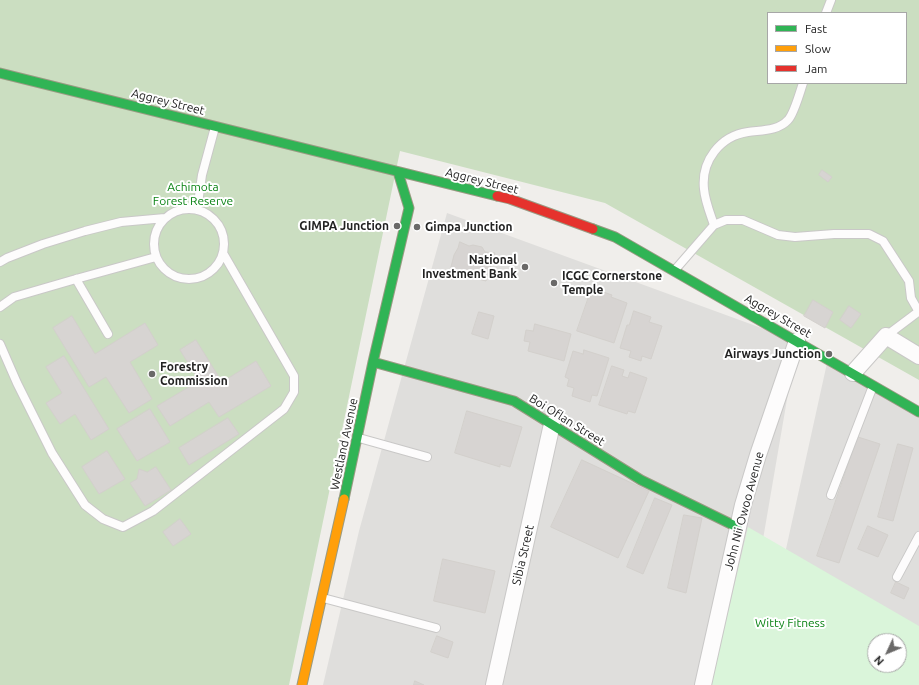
<!DOCTYPE html>
<style>
body{margin:0}
#map{position:relative;width:919px;height:685px;overflow:hidden;background:#f0eeeb;font-family:Ubuntu,sans-serif}
canvas{display:block}
.legend{position:absolute;left:767px;top:12px;width:140px;height:72px;box-sizing:border-box;background:#fff;border:1px solid #a7a7a7;margin:0;padding:5px 7px;list-style:none;font-size:12px;color:#222}
.legend li{display:flex;align-items:center;gap:8px;height:20px}
.legend b{width:20px;border:1px solid #a7a7a7}
.north{position:absolute;left:867px;top:633px;width:40px;height:40px;box-sizing:border-box;background:#fff;border:1px solid #a7a7a7;border-radius:50%;rotate:226deg;font-size:11px;font-weight:700;line-height:16px;text-align:center;color:#222}
.north::after{content:'';display:block;margin:auto;width:14px;height:18px;background:#6a6968;clip-path:polygon(50% 0,100% 100%,50% 72%,0 100%)}
</style>
<div id="map">
<canvas width="919" height="685"></canvas>
<ul class="legend">
<li><b style="height:5px;background:#30b455"></b>Fast</li>
<li><b style="height:5px;background:#ff9f0a"></b>Slow</li>
<li><b style="height:5px;background:#e5322d"></b>Jam</li>
</ul>
<div class="north">N</div>
</div>
<script>
const ctx = document.querySelector('canvas').getContext('2d');
ctx.lineJoin = 'round';
function fillPath(path, color) { ctx.fillStyle = color; ctx.fill(path, 'evenodd'); }
function trace(path, color, width, dash) { ctx.strokeStyle = color; ctx.lineWidth = width; ctx.lineCap = dash ? 'butt' : 'round'; ctx.setLineDash(dash || []); ctx.stroke(path); }
function write(font, color, halo, rows, align = 'center') {
  ctx.font = font + ' Ubuntu,sans-serif'; ctx.lineWidth = 4; ctx.setLineDash([]); ctx.textBaseline = 'middle'; ctx.strokeStyle = halo; ctx.fillStyle = color; for (const [text, x, y, turn = 0] of rows) {
    ctx.save(); ctx.translate(x, y); ctx.rotate((+turn || 0) * Math.PI / 180); ctx.textAlign = isNaN(turn) ? turn : align; if (halo) ctx.strokeText(text, 0, 0); ctx.fillText(text, 0, 0); ctx.restore();
  }
}
fillPath(new Path2D(`
 M447,213L797,341L738,685H323L359,531Z
 M829,354L919,412V685H756ZM875,641H899V665H875Z`), '#dfdedc');
fillPath(new Path2D(`
 M0,0H919V380L605,203L400,151L289,685H0ZM768,13H906V83H768Z`), '#cbdec1');
fillPath(new Path2D(`
 M748,527L919,626V685H711ZM875,641H899V665H875Z`), '#daf5da');
const building = new Path2D(`
 M822,170L832,177L828,182L819,175Z
 M460,242L469,246L473,245L482,247L485,252L495,253L486,281L478,279H468L462,274L450,271L454,255L458,248Z
 M592,288L612,295L611,297L627,303L614,343L577,331Z
 M813,300L833,312L825,328L804,316Z
 M849,306L861,314L851,328L840,320Z
 M634,311L651,317L649,322L662,326L651,359L642,356L641,361L629,357L631,351L620,348L627,325H629Z
 M479,312L494,316L488,339L472,334Z
 M72,316L95,354L145,323L158,345L130,362L152,399L129,413L106,377L89,387L53,328Z
 M535,324L571,334L564,361L528,351L530,342L524,341L526,330L533,331Z
 M196,340L222,382L256,361L271,386L219,417L209,402L170,426L157,406L199,381L180,350Z
 M584,350L609,358L597,396L592,395L590,402L572,396L574,388L567,386L569,379L565,377L573,351L583,354Z
 M64,356L109,429L91,440L75,414L60,424L46,403L62,393L46,367Z
 M612,366L624,370L622,376L628,378L630,372L647,378L635,413L628,411L627,414L599,405Z
 M150,409L170,442L137,461L117,429Z
 M467,411L522,427L510,467L500,464V467L455,453Z
 M228,418L239,434L189,465L179,448Z
 M858,437L880,444L839,563L817,556Z
 M898,444L913,448L893,521L878,517Z
 M107,451L125,479L99,494L82,467Z
 M582,460L649,491L618,558L551,527Z
 M156,467L171,490L145,506L130,483L137,479L139,469L147,472Z
 M655,498L672,505L643,574L627,567Z
 M684,515L702,518L686,593L668,588Z
 M180,519L191,534L173,546L163,532Z
 M868,526L888,535L878,557L858,549Z
 M443,559L495,571L485,613L434,601Z
 M896,582L909,588L904,599L891,593Z
 M437,636L453,642L448,658L431,652Z
 M415,681L424,685H414Z`);
fillPath(building, '#d7d4d2');
trace(building, '#d3d0cc', 1);
const lane = new Path2D(`
 M826,13L831,0
 M154 244a35 35 0 1 1 70 0a35 35 0 1 1-70 0Z
 M197,210L202,175L215,127
 M714,225C710,213 705,201 704,189C701,161 720,136 748,132C761,130 778,131 788,120C794,114 800,92 803,83
 M0,262L7,258L43,244L85,231L121,222L165,218
 M674,271L714,225L726,220H743L778,235L795,237L834,234H869L883,241L909,281L911,298L919,312
 M76,279L108,334
 M0,307L14,297L76,279L156,257
 M886,336L918,312
 M0,344L17,383L52,453L85,505L103,519L123,527L153,511L284,409L294,392V376L223,253
 M359,438L427,457
 M831,495L873,386
 M897,577L919,536
 M323,598L436,628`);
const street = new Path2D(`
 M853,373L886,336L919,356
 M494,685L552,424
 M703,685L743,505L758,455L797,341`);
const fast = new Path2D(`
 M0,73L497,196
 M593,229L615,237L919,412
 M373,362L514,401L641,480L737,527
 M344,499L373,362L409,208L398,172`);
const slow = new Path2D(`
 M302,685L344,499`);
const jam = new Path2D(`
 M497,196L510,199L593,229`);
trace(lane, '#c9c8c7', 10);
trace(street, '#c9c8c7', 18);
trace(fast, '#999a82', 11);
trace(slow, '#999a82', 11);
trace(jam, '#999a82', 11);
trace(lane, '#fdfcfc', 8);
trace(street, '#fdfcfc', 16);
trace(fast, '#30b455', 9);
trace(slow, '#ff9f0a', 9);
trace(jam, '#e5322d', 9);
for (const [x, y, r, color] of [
 [397,226,4,"#6a6968"],
 [417,227,4,"#6a6968"],
 [525,267,4,"#6a6968"],
 [554,283,4,"#6a6968"],
 [829,354,4,"#6a6968"],
 [152,374,4,"#6a6968"]
]) { const dot = new Path2D(); dot.arc(x, y, r, 0, 2 * Math.PI); ctx.fillStyle = color; ctx.fill(dot); trace(dot, '#fff', 1.5); }
write('12px', '#222', '#fff', [
 ["Aggrey Street",168,102,14],
 ["Aggrey Street",482,181,14],
 ["Aggrey Street",778,316,30],
 ["Boi Oflan Street",567,420,32],
 ["Westland Avenue",344,444,-78],
 ["John Nii Owoo Avenue",744,511,-75],
 ["Sibia Street",523,555,-77]
]);
write('12px', '#0c8416', '#fff', [
 ["Achimota",193,187],
 ["Forest Reserve",193,201],
 ["Witty Fitness",790,623]
]);
write('bold 12px', '#222', '#fff', [
 ["GIMPA Junction",389,226],
 ["Gimpa Junction",425,227,"left"],
 ["National",517,260],
 ["Investment Bank",517,274],
 ["ICGC Cornerstone",562,276,"left"],
 ["Temple",562,290,"left"],
 ["Airways Junction",821,354],
 ["Forestry",160,367,"left"],
 ["Commission",160,381,"left"]
], 'right');
</script>
